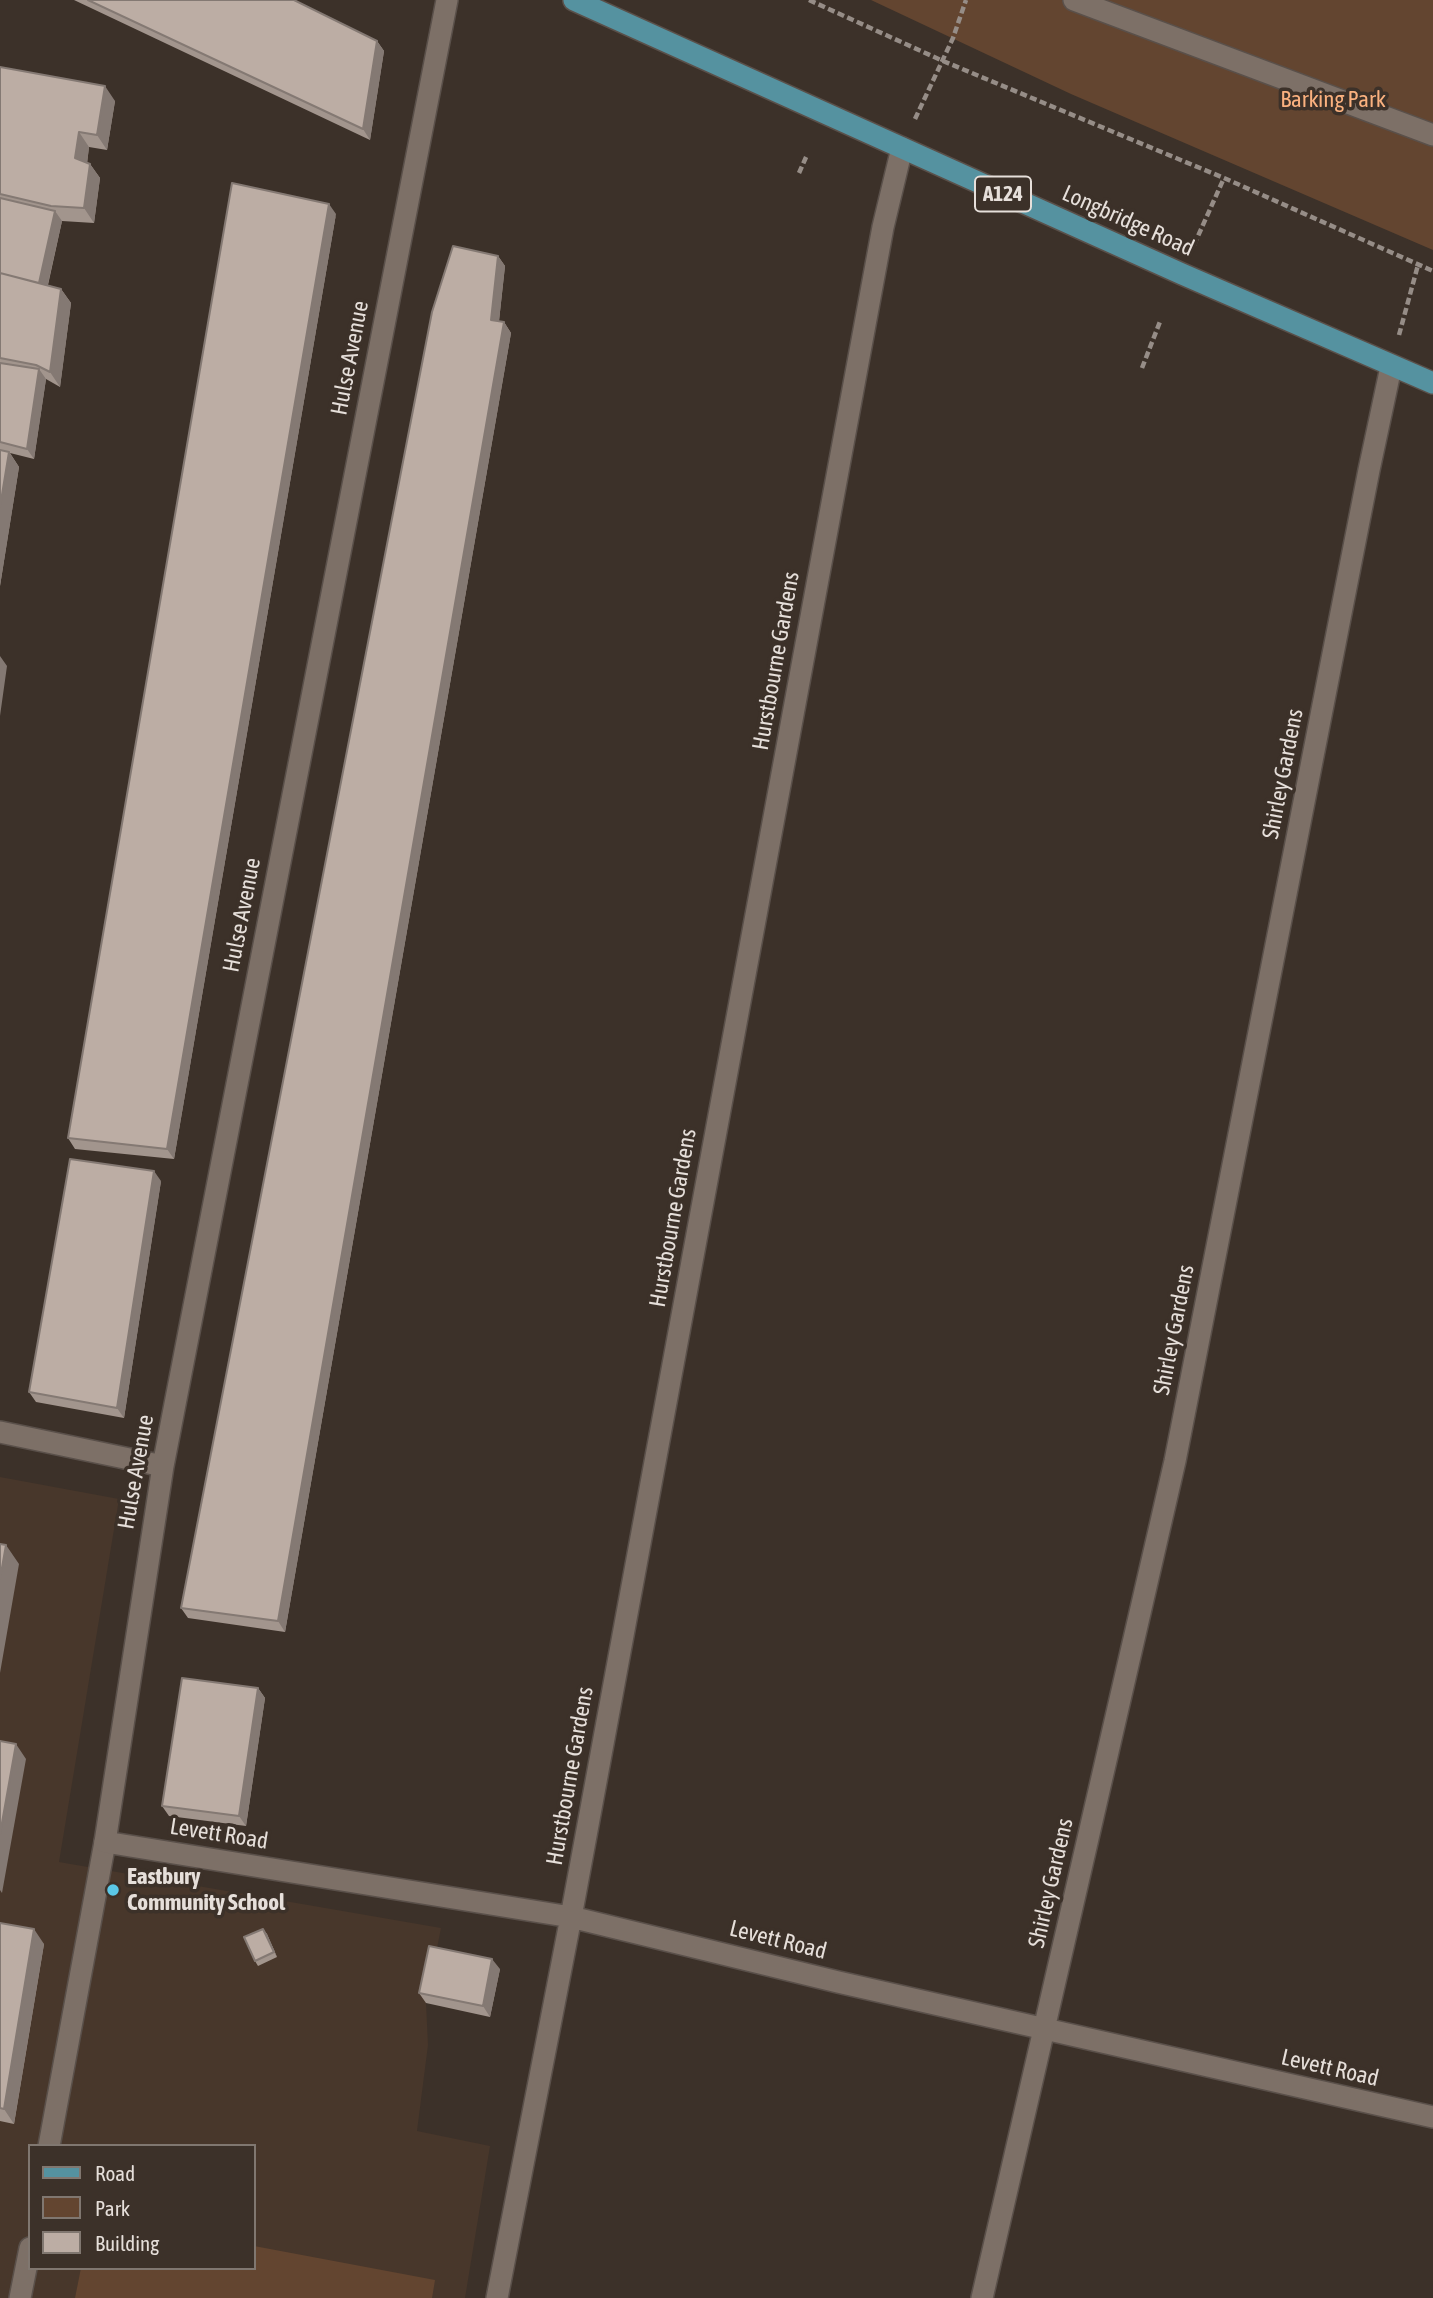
<!DOCTYPE html>
<style>
body{margin:0}
#map{position:relative;width:1433px;height:2298px;overflow:hidden;background:#3c3129;font-family:"Asap Condensed",sans-serif}
canvas{display:block}
.legend{position:absolute;left:28px;top:2144px;width:228px;height:126px;box-sizing:border-box;background:#3c3129;border:2px solid #807770;margin:0;padding:9px 12px;list-style:none;font-size:21px;color:#e6dfda}
.legend li{display:flex;align-items:center;gap:14px;height:35px}
.legend b{width:35px;border:2px solid #807770}
</style>
<div id="map">
<canvas width="1433" height="2298"></canvas>
<ul class="legend">
<li><b style="height:9px;background:#5592a0"></b>Road</li>
<li><b style="height:19px;background:#634530"></b>Park</li>
<li><b style="height:19px;background:#bcada4"></b>Building</li>
</ul>
</div>
<script>
const ctx = document.querySelector('canvas').getContext('2d');
ctx.lineJoin = 'round';
function fillPath(path, color) { ctx.fillStyle = color; ctx.fill(path, 'evenodd'); }
function trace(path, color, width, dash) { ctx.strokeStyle = color; ctx.lineWidth = width; ctx.lineCap = dash ? 'butt' : 'round'; ctx.setLineDash(dash || []); ctx.stroke(path); }
function write(font, color, halo, rows, align = 'center') {
  ctx.font = font + ' "Asap Condensed",sans-serif'; ctx.lineWidth = 7; ctx.setLineDash([]); ctx.textBaseline = 'middle'; ctx.strokeStyle = halo; ctx.fillStyle = color; for (const [text, x, y, turn = 0] of rows) {
    ctx.save(); ctx.translate(x, y); ctx.rotate((+turn || 0) * Math.PI / 180); ctx.textAlign = isNaN(turn) ? turn : align; if (halo) ctx.strokeText(text, 0, 0); ctx.fillText(text, 0, 0); ctx.restore();
  }
}
fillPath(new Path2D(`
 M0,1477L119,1499L59,1862L441,1928L426,2003L428,2045L417,2131L490,2146L465,2298H0ZM30,2146H254V2268H30Z`), '#48372b');
fillPath(new Path2D(`
 M871,0H1433V250L1071,94Z
 M254,2246L435,2280L432,2298H75L81,2268H254Z`), '#634530');
const lane = new Path2D(`
 M1074,0L1433,135
 M49,2146L105,1842
 M20,2298L30,2248`);
const street = new Path2D(`
 M447,0L163,1466L105,1842L571,1917L838,1982L1433,2117
 M0,1432L163,1466
 M497,2298L571,1917L883,227L902,148
 M982,2298L1175,1461L1369,470L1391,367`);
const primary = new Path2D(`
 M574,0L1182,274L1433,383`);
trace(lane, '#5a504a', 24);
trace(street, '#5a504a', 24);
trace(primary, '#5a504a', 24);
trace(new Path2D(`
 M809,0L943,61L1224,178L1433,271
 M915,119L953,38L966,0
 M799,173L807,155
 M1194,245L1224,178
 M1399,335L1418,265
 M1142,368L1161,319`), '#968d87', 4.5, [7, 3.5]);
trace(lane, '#7d7067', 21);
trace(street, '#7d7067', 21);
trace(primary, '#5592a0', 21);
fillPath(new Path2D(`
 M74,0H294L377,41L384,51L370,140Z
 M0,67L115,101L107,150L89,147L87,163L90,164L100,178L94,223L62,221L48,285L61,289L71,303L60,387L46,379L34,459L10,453L19,467L0,586Z
 M336,214L174,1159L75,1149L68,1138Z
 M498,256L505,266L499,321L504,322L511,333L285,1632L188,1618L181,1608Z
 M161,1181L124,1418L36,1402L29,1392Z
 M258,1688L265,1698L246,1826L169,1816L162,1806Z
 M0,1923L44,1944L14,2124L0,2121Z
 M263,1929L267,1934L277,1957L258,1966L255,1961Z
 M500,1969L490,2017L426,2003L419,1993Z`), '#a2958d');
fillPath(new Path2D(`
 M377,41L384,51L370,140L363,129Z
 M105,86L115,101L107,150L97,135Z
 M79,132L89,147L86,173L75,158Z
 M90,164L100,178L94,223L84,208Z
 M329,204L336,214L174,1159L167,1149Z
 M55,211L62,221L45,297L38,287Z
 M498,256L505,266L498,330L491,320Z
 M61,289L71,303L60,387L50,372Z
 M504,322L511,333L285,1632L278,1621Z
 M39,369L46,379L34,459L27,449Z
 M9,452L19,467L0,586V507Z
 M0,656L7,666L0,716Z
 M154,1171L161,1181L124,1418L117,1408Z
 M6,1545L19,1564L0,1673V1579Z
 M258,1688L265,1698L246,1826L239,1816Z
 M16,1744L26,1759L2,1893L0,1890V1834Z
 M34,1929L44,1944L14,2124L4,2109Z
 M263,1929L267,1934L277,1957L274,1952Z
 M492,1959L500,1969L490,2017L483,2006Z`), '#847973');
const building = new Path2D(`
 M88,0H294L377,41L363,129Z
 M0,67L105,86L97,135L79,132L75,158L90,164L84,208L51,206L0,194Z
 M232,183L329,204L167,1149L68,1138Z
 M0,198L55,211L39,283L0,273Z
 M453,246L498,256L491,320L504,322L278,1621L181,1608L432,312Z
 M0,273L61,289L50,372L36,365L0,358Z
 M0,363L39,369L27,449L0,442Z
 M0,450L9,452L0,507Z
 M70,1159L154,1171L117,1408L29,1392Z
 M0,1544L6,1545L0,1579Z
 M182,1678L258,1688L239,1816L162,1806Z
 M0,1741L16,1744L0,1834Z
 M0,1923L34,1929L4,2109L0,2108Z
 M263,1929L274,1952L255,1961L244,1937Z
 M429,1946L492,1959L483,2006L419,1993Z`);
fillPath(building, '#bcada4');
trace(building, '#847973', 2);
for (const [x, y, r, color] of [
 [113,1890,7,"#5bc8e7"]
]) { const dot = new Path2D(); dot.arc(x, y, r, 0, 2 * Math.PI); ctx.fillStyle = color; ctx.fill(dot); trace(dot, '#3c3129', 2.5); }
for (const [x, y, w] of [
 [1003,194,56]
]) { const box = new Path2D(); box.roundRect(x - w / 2, y - 17.5, w, 35, 5); ctx.fillStyle = '#3c3129'; ctx.fill(box); trace(box, '#e6dfda', 2); }
write('bold 21px', '#e6dfda', null, [
 ["A124",1003,194]
]);
write('23px', '#fab17f', '#3c3129', [
 ["Barking Park",1333,100]
]);
write('23px', '#e6dfda', '#3c3129', [
 ["Longbridge Road",1128,221,24],
 ["Hulse Avenue",350,358,-79],
 ["Hurstbourne Gardens",776,661,-80],
 ["Shirley Gardens",1283,774,-79],
 ["Hulse Avenue",242,915,-79],
 ["Hurstbourne Gardens",673,1218,-80],
 ["Shirley Gardens",1174,1330,-79],
 ["Hulse Avenue",136,1472,-80],
 ["Hurstbourne Gardens",570,1776,-80],
 ["Levett Road",219,1834,9],
 ["Shirley Gardens",1051,1883,-77],
 ["Levett Road",778,1940,14],
 ["Levett Road",1330,2068,13]
]);
write('bold 23px', '#e6dfda', '#3c3129', [
 ["Eastbury",127,1877],
 ["Community School",127,1903]
], 'left');
</script>
